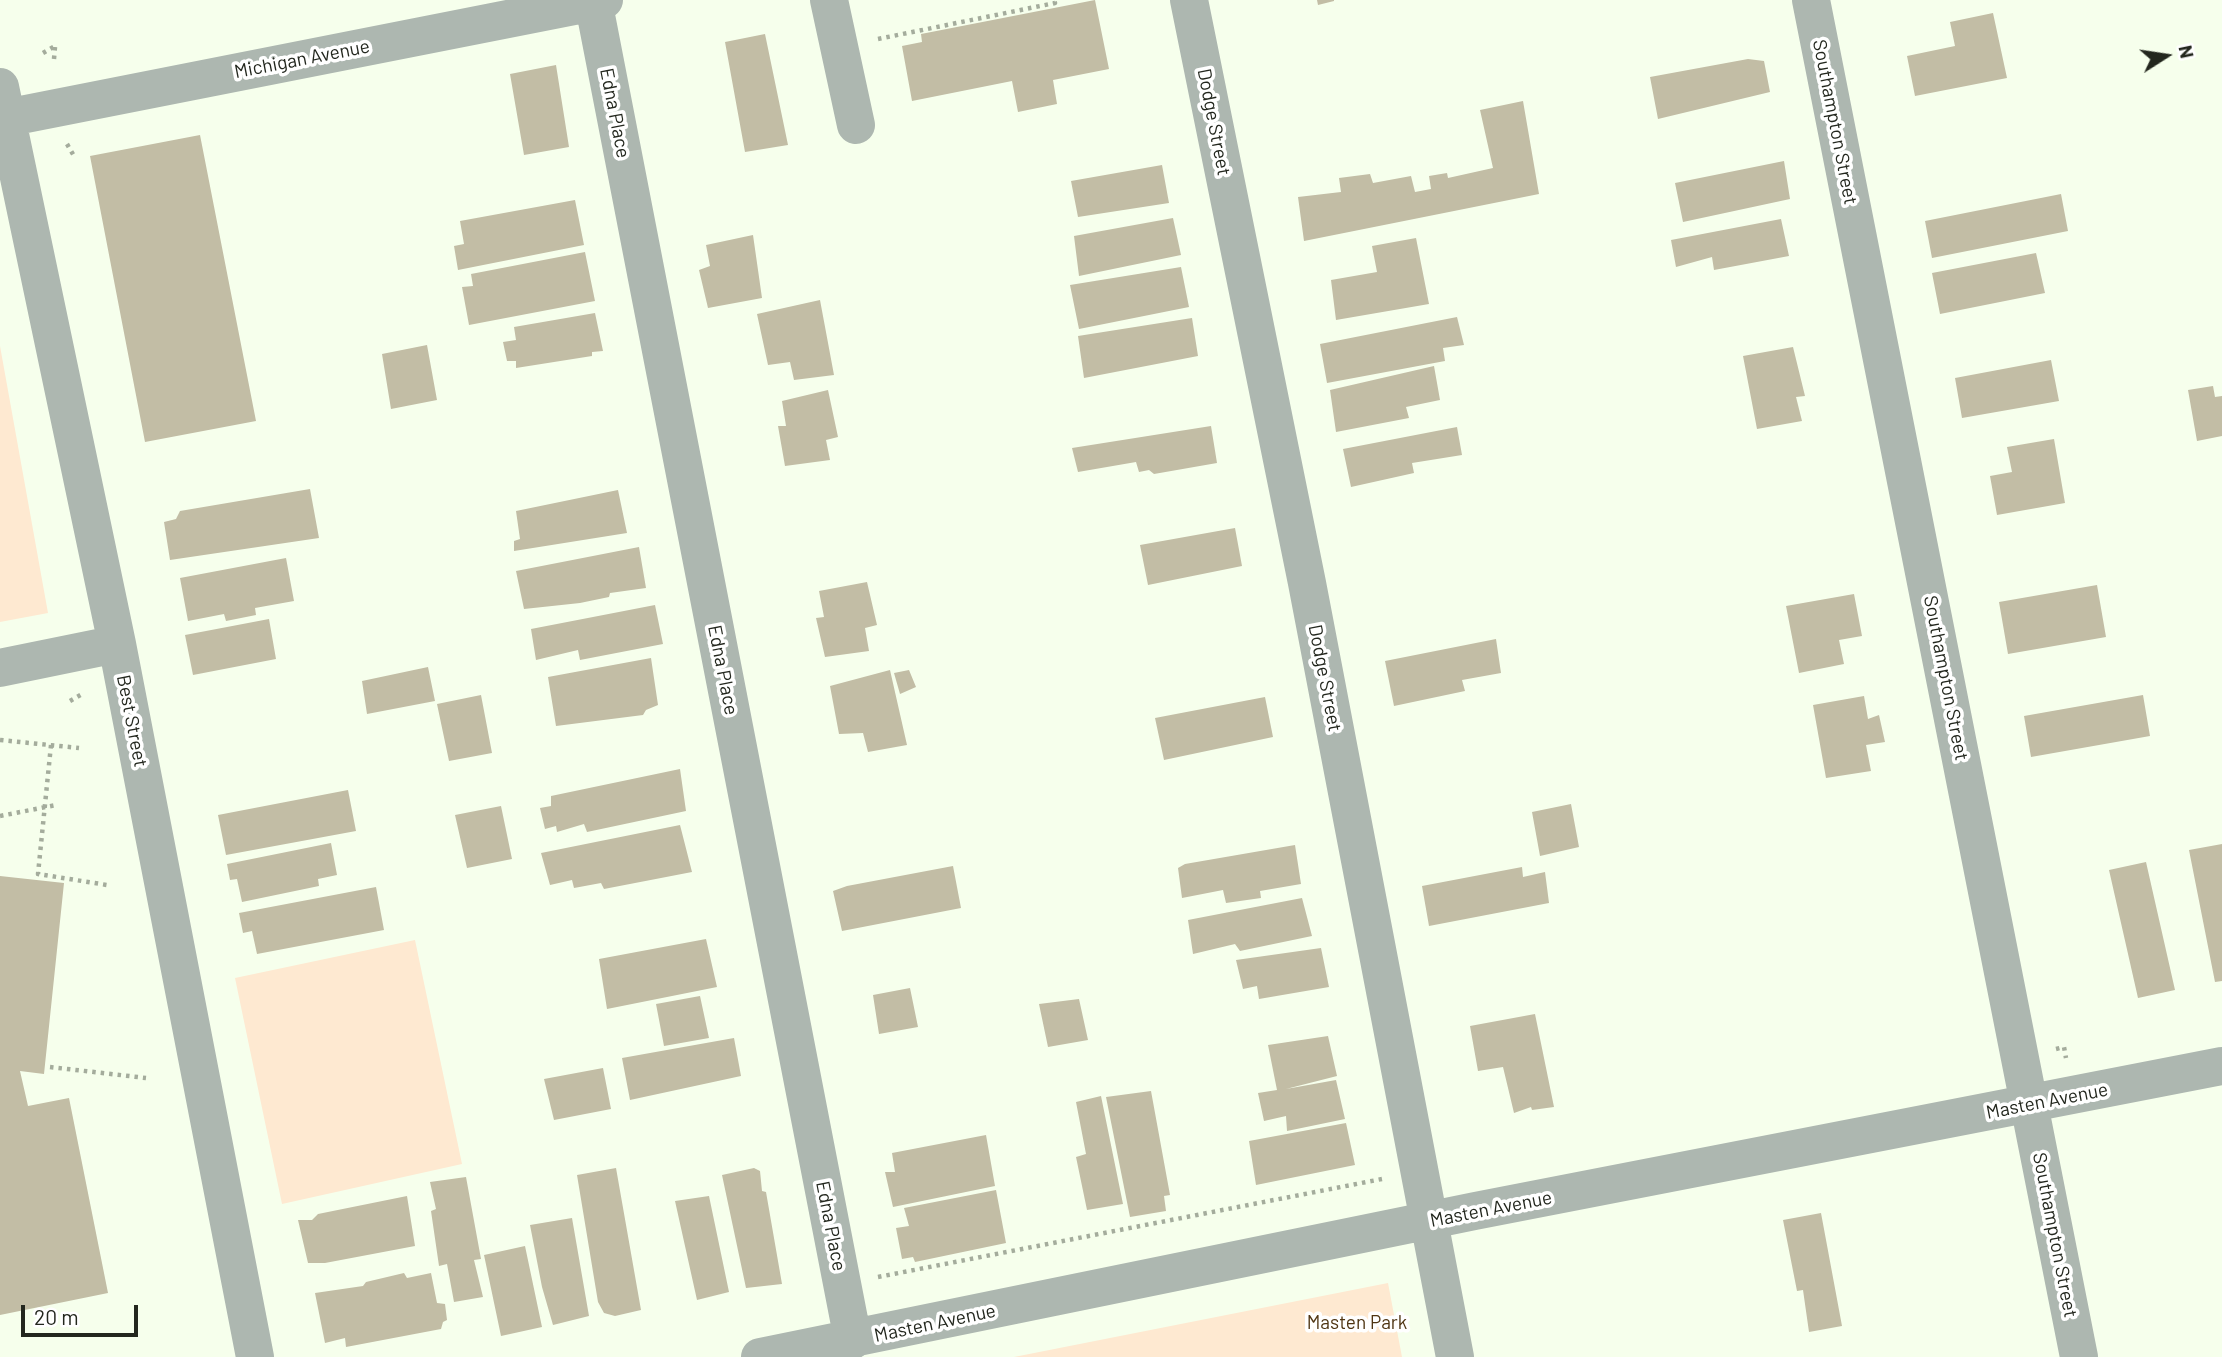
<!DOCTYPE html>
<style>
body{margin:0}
#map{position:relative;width:2222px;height:1357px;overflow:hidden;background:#f6ffec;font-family:Barlow,sans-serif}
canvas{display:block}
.north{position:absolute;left:2131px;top:21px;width:70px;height:70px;-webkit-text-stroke:5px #fff;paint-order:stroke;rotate:78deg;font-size:19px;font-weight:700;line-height:28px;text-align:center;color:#23271e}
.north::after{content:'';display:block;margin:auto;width:24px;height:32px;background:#23271e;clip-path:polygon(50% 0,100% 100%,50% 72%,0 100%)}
.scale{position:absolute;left:21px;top:1305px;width:117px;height:32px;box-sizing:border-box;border:4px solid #23271e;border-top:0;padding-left:9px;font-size:21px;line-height:24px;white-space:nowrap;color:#23271e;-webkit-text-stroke:5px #fff;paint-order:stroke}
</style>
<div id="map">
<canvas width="2222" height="1357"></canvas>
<div class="north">N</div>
<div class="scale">20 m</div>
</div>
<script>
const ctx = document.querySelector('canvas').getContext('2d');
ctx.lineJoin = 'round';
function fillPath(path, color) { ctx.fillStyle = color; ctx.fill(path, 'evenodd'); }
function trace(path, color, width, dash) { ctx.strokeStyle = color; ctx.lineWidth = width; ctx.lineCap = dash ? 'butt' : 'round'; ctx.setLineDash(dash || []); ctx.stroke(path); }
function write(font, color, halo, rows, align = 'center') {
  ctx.font = font + ' Barlow,sans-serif'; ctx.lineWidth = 7; ctx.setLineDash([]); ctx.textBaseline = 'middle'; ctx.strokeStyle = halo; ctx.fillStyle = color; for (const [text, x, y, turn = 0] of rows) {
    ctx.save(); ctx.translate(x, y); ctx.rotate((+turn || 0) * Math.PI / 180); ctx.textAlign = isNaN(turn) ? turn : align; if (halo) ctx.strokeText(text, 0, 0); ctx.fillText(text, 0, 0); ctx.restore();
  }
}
fillPath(new Path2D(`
 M0,346L48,613L0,622Z
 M415,940L462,1164L282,1204L235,978Z
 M1388,1283L1402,1357H1014Z`), '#fee9d1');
fillPath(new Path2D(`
 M1095,0L1109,69L1053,80L1057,104L1018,112L1012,81L912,101L902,46L922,42L921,34Z
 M1317,0H1334V1L1318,5Z
 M1993,13L2007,78L1915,96L1907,56L1955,46L1950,22Z
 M765,34L788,145L745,152L725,42Z
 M1748,59L1764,61L1770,92L1658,119L1650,77Z
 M556,65L569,147L524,155L510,74Z
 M1523,101L1539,194L1304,241L1298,197L1341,192L1339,178L1370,174L1373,183L1411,176L1415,192L1431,189L1429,176L1447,173L1448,178L1493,168L1480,110Z
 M200,135L256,421L145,442L90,156Z
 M1784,161L1790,199L1683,222L1675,183Z
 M1162,165L1169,203L1078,217L1071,181Z
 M2061,194L2068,231L1932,258L1925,221Z
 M575,200L584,245L458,270L454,246L464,244L460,221Z
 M1173,218L1181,255L1079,276L1074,236Z
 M1781,219L1789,256L1714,270L1712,257L1676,267L1671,240Z
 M753,235L762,298L708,308L699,270L710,266L706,245Z
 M1416,238L1429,304L1336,320L1331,280L1377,272L1372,246Z
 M585,252L595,301L469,325L462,287L473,286L471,274Z
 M2036,253L2045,293L1940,314L1932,273Z
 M1181,267L1189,307L1079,329L1070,285Z
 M820,300L834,375L794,380L790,362L768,365L757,314Z
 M595,313L603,351L592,352V356L516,368V361H507L503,342L516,340L514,327Z
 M1457,317L1464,345L1443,348L1445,361L1327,383L1320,344Z
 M1192,318L1198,356L1084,378L1078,336Z
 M427,345L437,400L391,409L382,354Z
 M1793,347L1805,396L1796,397L1802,421L1757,429L1743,356Z
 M2051,360L2059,401L1962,418L1955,378Z
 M1434,366L1440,400L1406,407L1409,418L1336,432L1330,390Z
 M2213,386L2215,397L2222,396V436L2197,441L2188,390Z
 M828,390L838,437L826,440L830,460L785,466L778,426H786L782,401Z
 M1211,426L1217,463L1154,474L1149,470L1139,472L1136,462L1078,472L1072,448Z
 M1457,427L1462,455L1412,463L1414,473L1351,487L1343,449Z
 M2054,439L2065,503L1997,515L1990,476L2012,472L2007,447Z
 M310,489L319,538L170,560L164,522L176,519L180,511Z
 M618,490L627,533L514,551V541L520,539L516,511Z
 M1235,528L1242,566L1148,585L1140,545Z
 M639,547L646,588L610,593L609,597L580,603L524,609L516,571Z
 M286,558L294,601L255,608L256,615L226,621L224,614L188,621L180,578Z
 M867,582L877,625L865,628L869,651L825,657L816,618L824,617L819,591Z
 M2097,585L2106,637L2008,654L1999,602Z
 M1854,594L1862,636L1839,640L1844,664L1799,673L1786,606Z
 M655,605L663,644L580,660L578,650L536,660L531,629Z
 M269,619L276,659L193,675L185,635Z
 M1496,639L1501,673L1462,680L1465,691L1394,706L1385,661Z
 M651,658L658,705L646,710L643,715L556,726L548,677Z
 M428,667L435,701L367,714L362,681Z
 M890,670L907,745L868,752L863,733L839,734L830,686Z
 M909,670L916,687L900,694L894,673Z
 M481,695L492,753L449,761L437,704Z
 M2143,695L2150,736L2031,757L2024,716Z
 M1864,696L1868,719L1879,715L1885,742L1866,745L1871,771L1826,778L1813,705Z
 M1265,697L1273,737L1164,760L1155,718Z
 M680,769L686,811L587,832L584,824L557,832L556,826L545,829L540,808L551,806V796Z
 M348,790L356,831L226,855L218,815Z
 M1571,804L1579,847L1540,856L1532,812Z
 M501,806L512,859L467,868L455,815Z
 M680,825L692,872L604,889L601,883L574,888L572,880L550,885L541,853Z
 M331,843L337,875L318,879L319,886L242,902L237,879L230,880L227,864Z
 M2222,844V981L2215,982L2189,850Z
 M1295,845L1301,884L1260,891L1261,898L1226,903L1223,890L1182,898L1178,868L1185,864Z
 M2146,862L2175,990L2138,998L2109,870Z
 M953,866L961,908L842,931L833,891L847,886Z
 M1522,867L1523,877L1545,872L1549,903L1429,926L1422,886Z
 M0,876L64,883L44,1074L20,1071L28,1106L69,1098L108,1293L0,1315Z
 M376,887L384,930L257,954L252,931L243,933L239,913Z
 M1302,898L1312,936L1240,951L1235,944L1193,954L1188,920Z
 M706,939L717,987L607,1009L599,959Z
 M1321,948L1329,987L1259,999L1257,986L1243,989L1236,960Z
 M910,988L918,1027L879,1034L873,995Z
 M700,996L709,1038L664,1046L656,1004Z
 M1079,999L1088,1040L1048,1047L1039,1004Z
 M1535,1014L1554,1107L1532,1110L1531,1107L1514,1113L1503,1067L1478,1071L1470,1026Z
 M1328,1036L1337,1076L1286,1089L1336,1080L1345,1119L1287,1131L1286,1116L1264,1121L1258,1093L1277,1090L1268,1045Z
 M734,1038L741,1076L630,1100L622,1058Z
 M603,1068L611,1109L554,1120L544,1079Z
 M1151,1091L1170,1195L1164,1196L1166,1211L1130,1217L1106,1097Z
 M1101,1096L1123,1204L1087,1210L1076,1157L1086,1154L1076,1102Z
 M1346,1123L1355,1165L1256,1185L1249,1141Z
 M986,1135L995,1186L893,1207L885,1172H895L892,1153Z
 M616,1168L641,1310L615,1316L604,1313L598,1302L577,1175Z
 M754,1168L760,1171L762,1191L766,1192L782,1284L746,1288L722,1175Z
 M466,1177L481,1259L474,1260L483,1297L454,1302L447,1264L439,1266L431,1211L436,1209L430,1182Z
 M996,1190L1006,1243L915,1262L913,1257L902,1259L896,1228L909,1226L904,1208Z
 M407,1196L415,1246L325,1263H308L298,1220H312L318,1214Z
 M709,1196L729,1292L697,1300L675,1201Z
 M1821,1213L1842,1326L1809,1332L1803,1290L1797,1291L1783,1220Z
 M572,1218L589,1316L553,1325L542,1287L530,1225Z
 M525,1246L542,1327L501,1336L484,1255Z
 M404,1273L407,1278L431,1273L437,1303L445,1304L447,1320L443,1322L441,1329L346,1347L345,1338L325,1343L315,1293L363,1286L366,1282Z`), '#c2bda5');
trace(new Path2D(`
 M878,39L1055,3L1054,0
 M43,53L55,46
 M54,59L55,47
 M67,144L74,156
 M70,701L84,693
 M0,740L79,748
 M51,745L38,874L107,885
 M0,816L56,805
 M2056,1049L2064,1047L2066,1058
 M50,1067L146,1078
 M878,1277L1382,1179`), '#a4ac9c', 4.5, [3.5, 5]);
trace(new Path2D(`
 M593,0L853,1340
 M829,0L856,125
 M1189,0L1307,583L1455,1357
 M1811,0L2079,1357
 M0,87L117,644L255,1357
 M0,119L604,0
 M0,668L117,644
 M760,1357L1475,1211L2222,1066`), '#adb7b0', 38);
write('19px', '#23271e', '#fff', [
 ["Michigan Avenue",302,59,-11],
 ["Edna Place",615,113,79],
 ["Dodge Street",1214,122,79],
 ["Southampton Street",1835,122,79],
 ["Edna Place",723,670,79],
 ["Dodge Street",1325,678,79],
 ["Southampton Street",1946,678,79],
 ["Best Street",132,721,79],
 ["Masten Avenue",2047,1101,-11],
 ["Masten Avenue",1491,1209,-11],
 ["Edna Place",831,1226,79],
 ["Southampton Street",2055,1235,79],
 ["Masten Avenue",935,1323,-12]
]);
write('19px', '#4f3513', '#fff', [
 ["Masten Park",1357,1323]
]);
</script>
